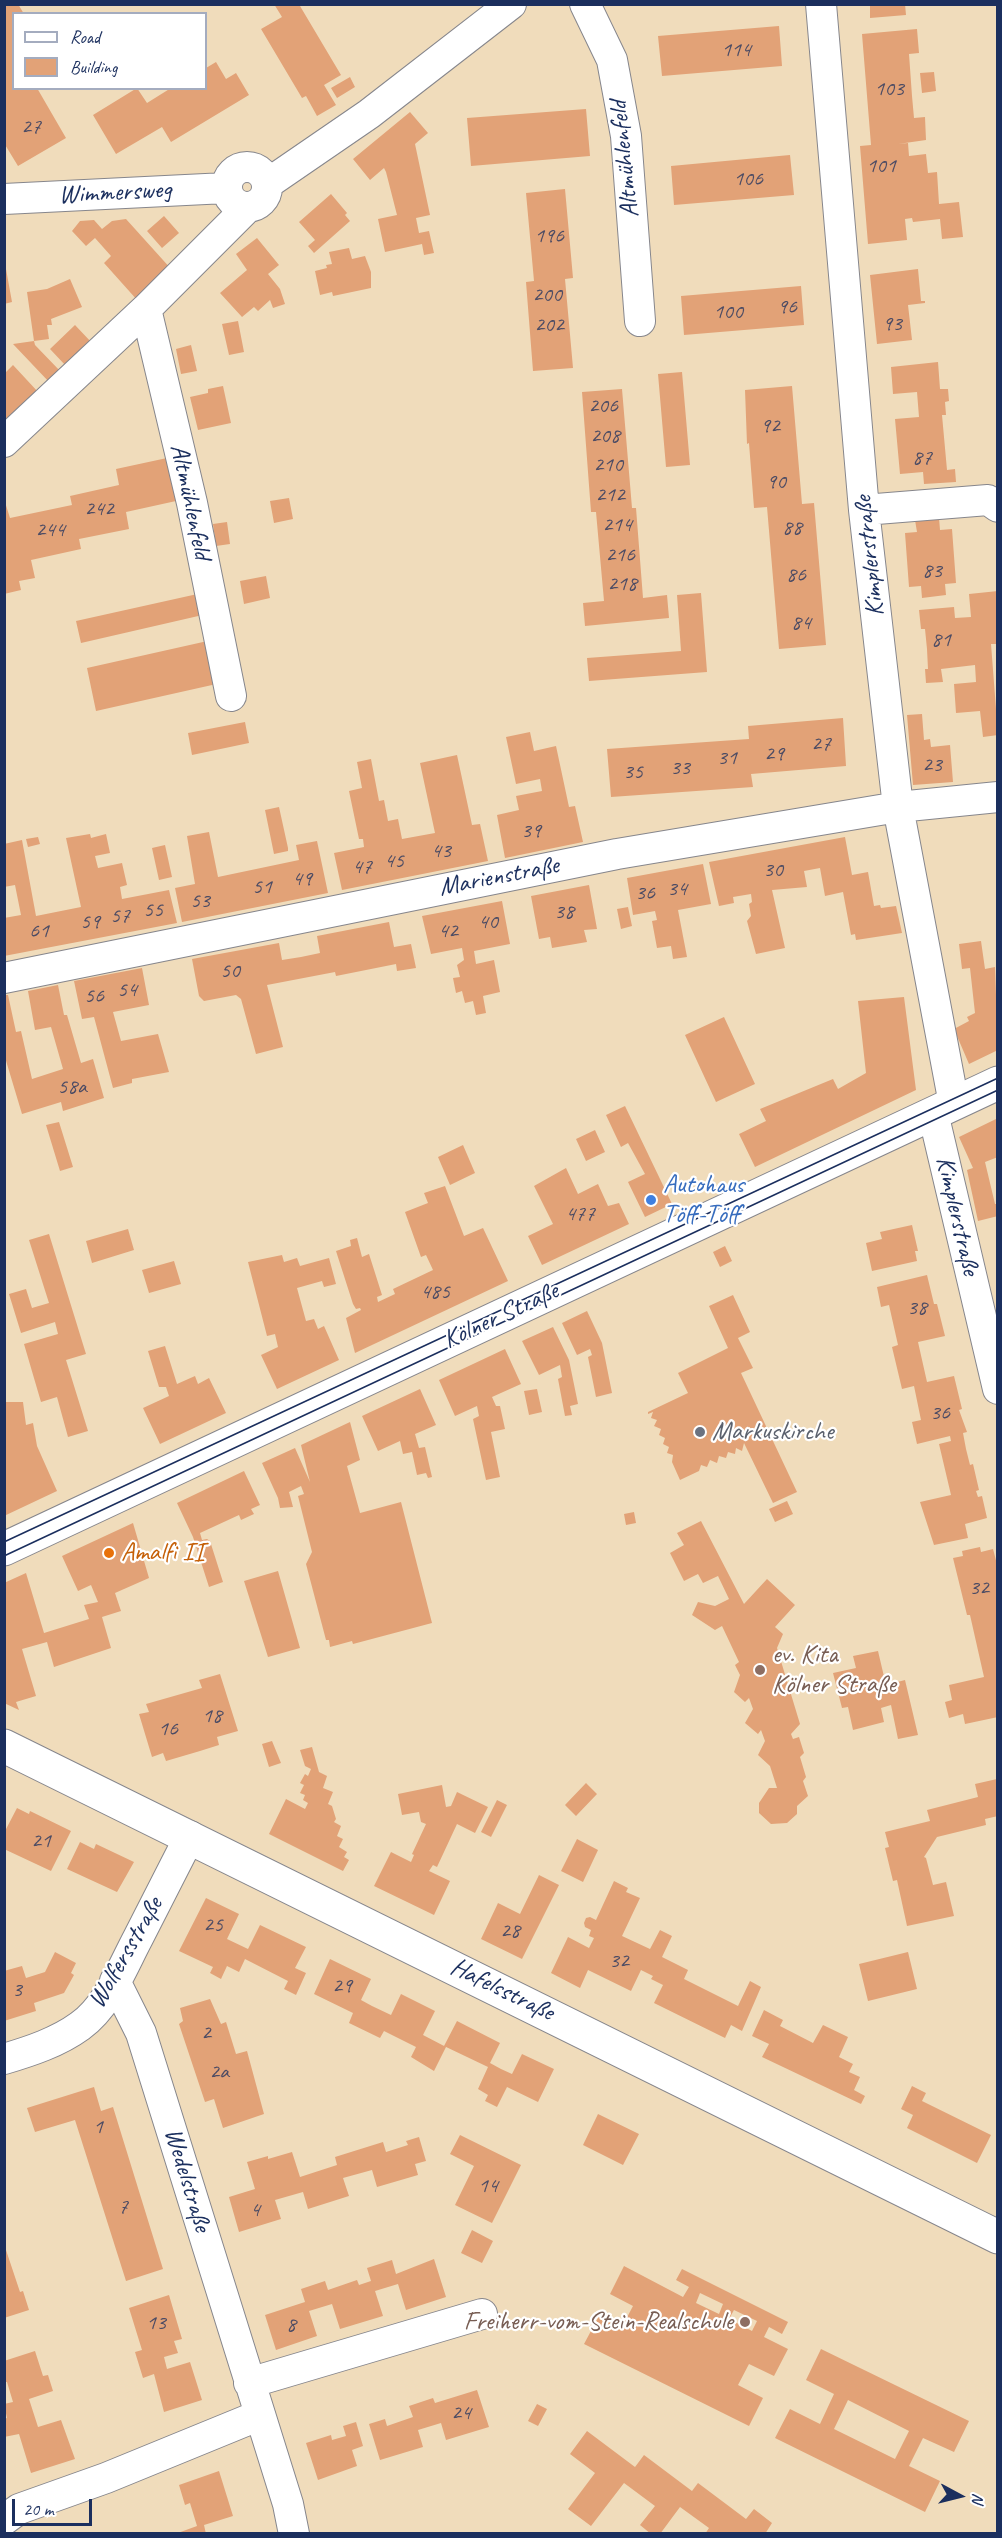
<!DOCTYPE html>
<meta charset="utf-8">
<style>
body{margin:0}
#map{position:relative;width:1002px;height:2538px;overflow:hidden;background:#f0dcbb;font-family:Caveat,sans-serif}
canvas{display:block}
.frame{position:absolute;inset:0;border:6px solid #1b2f5e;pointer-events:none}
.legend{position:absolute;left:12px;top:12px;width:195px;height:78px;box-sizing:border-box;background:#fff;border:2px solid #a4acbf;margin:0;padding:8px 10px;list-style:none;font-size:18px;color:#1b2f5e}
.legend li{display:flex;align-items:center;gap:12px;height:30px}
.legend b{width:30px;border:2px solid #a4acbf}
.north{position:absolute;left:930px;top:2466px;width:60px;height:60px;-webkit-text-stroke:4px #fff;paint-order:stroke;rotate:97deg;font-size:16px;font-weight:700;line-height:24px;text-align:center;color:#1b2f5e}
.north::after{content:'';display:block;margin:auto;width:21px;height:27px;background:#1b2f5e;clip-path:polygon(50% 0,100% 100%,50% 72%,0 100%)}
.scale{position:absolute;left:12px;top:2499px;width:80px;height:27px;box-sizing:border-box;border:3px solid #1b2f5e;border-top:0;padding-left:8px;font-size:18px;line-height:21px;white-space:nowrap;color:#1b2f5e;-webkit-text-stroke:4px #fff;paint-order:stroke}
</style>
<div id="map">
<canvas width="1002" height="2538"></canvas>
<div class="frame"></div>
<ul class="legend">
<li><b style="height:8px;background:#fff"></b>Road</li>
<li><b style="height:16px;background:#e2a277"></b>Building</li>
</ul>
<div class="north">N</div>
<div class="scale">20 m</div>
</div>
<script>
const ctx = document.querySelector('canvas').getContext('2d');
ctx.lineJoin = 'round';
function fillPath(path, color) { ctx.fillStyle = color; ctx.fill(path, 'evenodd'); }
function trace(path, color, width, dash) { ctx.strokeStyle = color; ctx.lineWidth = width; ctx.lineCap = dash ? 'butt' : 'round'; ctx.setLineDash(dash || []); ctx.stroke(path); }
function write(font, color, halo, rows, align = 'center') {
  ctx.font = font + ' Caveat,sans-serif'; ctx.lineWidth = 4.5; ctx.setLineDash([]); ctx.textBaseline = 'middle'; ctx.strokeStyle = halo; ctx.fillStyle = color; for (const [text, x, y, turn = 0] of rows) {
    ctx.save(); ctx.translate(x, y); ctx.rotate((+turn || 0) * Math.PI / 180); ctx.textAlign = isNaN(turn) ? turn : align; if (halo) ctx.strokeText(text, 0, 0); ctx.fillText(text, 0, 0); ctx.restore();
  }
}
fillPath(new Path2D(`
 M4,4H18L24,14H14V88H37L66,138L18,166L4,143Z
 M274,4H303L300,6L341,75L324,85L336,105L317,116L306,96L302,98L261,29L282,17Z
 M870,4H905L906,15L870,18Z
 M779,26L782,66L662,76L658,36Z
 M917,29L919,53L909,54L912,96L914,118L925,117L926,140L898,144L908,143L909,156L926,154L928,173L937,172L939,204L959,202L963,237L942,239L940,219L913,222L912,218L905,219L907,240L868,244L860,146L871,145L862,34Z
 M216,62L226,79L236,73L249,95L171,142L162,127L116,154L93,115L137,88L147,103L171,88H206V68Z
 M934,72L936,91L922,93L920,73Z
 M350,77L355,87L337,98L331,88Z
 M586,109L590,156L471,166L467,118Z
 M410,112L428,133L415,144L430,215L416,218L419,233L429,231L434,253L424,255L422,244L385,252L378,219L397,215L386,172L384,168L370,180L353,159Z
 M790,155L794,195L674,205L671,166Z
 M565,189L573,278L565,279L573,368L533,371L526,282L534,281L526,193Z
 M331,194L347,213L345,215L350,221L314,253L308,246L315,240L299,222Z
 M164,216L179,233L162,248L147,231Z
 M126,219L172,270L138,301L104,263L111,256L95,238L86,246L72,231L80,221L94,220L102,229L112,221Z
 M257,238L279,265L268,274L280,289L285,304L273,308L270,300L258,311L254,307L242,317L220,293L247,270L236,254Z
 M349,248L352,259L365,256L371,272V288L333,296L332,292L320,295L315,271L327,268L326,265L332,264L329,252Z
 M4,258L12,302L4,304Z
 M918,269L921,301H925V303L908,305L912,340L877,344L870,275Z
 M70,279L82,307L51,319L52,325H47L49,339L34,341L35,345L61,372L50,383L13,344L34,341L27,292L47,289Z
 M801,286L804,325L684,335L681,296Z
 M238,321L244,352L229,355L222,324Z
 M75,325L92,343L66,366L50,349Z
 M191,345L197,371L181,374L176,349Z
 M938,362L940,389H948L949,401L945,402L946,415H942L947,470L955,469L956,482L924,484L923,472L900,474L895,419L919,417L917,392L893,394L891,367Z
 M13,365L39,393L4,425V374Z
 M682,372L690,465L666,467L658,374Z
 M223,386L231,423L198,430L190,397L208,393V389Z
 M792,386L802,504L814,503L826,645L779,649L767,507L754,508L749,443L747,444L745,390Z
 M622,389L632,508H636L643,598L667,595L669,618L585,626L583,603L604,601L596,512H591L582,392Z
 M167,458L176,501L126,512L129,529L79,539L81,549L31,560L35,578L19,581L21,590L4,594V499L10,518L72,505L70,496L119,485L116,469Z
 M289,498L293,519L274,523L270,501Z
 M939,518L940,530L952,529L956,583L945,584L946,595L922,598L921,586L909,587L905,533L917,532L915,520Z
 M227,522L230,544L216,546L213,524Z
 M266,576L270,598L244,604L240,581Z
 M998,591V644H991L998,735L983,737L980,711L956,713L954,684L976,682L975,665L941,669L943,682L926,683L925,669H928L927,649L925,629H921L919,610L954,607L955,618L971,617L969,594Z
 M202,593L207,614L81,643L76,621Z
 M701,593L707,672L589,681L587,658L681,651L677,595Z
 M212,640L221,683L96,711L87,668Z
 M922,714L924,740L930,739L931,747L950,745L953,782L913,785L907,715Z
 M843,718L846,766L751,774L753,787L611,797L607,749L749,739L748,726Z
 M245,722L249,743L192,755L188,733Z
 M530,732L534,751L556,746L569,807L575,806L583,842L505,858L497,815L519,810L516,796L542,791L540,779L516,784L506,737Z
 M457,755L472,825L480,824L488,861L342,890L334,853L364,847L363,839H359L349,791L362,788L357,762L371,759L379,801L384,800L388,821L398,819L402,839L435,833L420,763Z
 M279,807L288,848V851L274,854L265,810Z
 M209,832L218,877L299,860L296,845L317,841L328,893L182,922L175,888L195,884L187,836Z
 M90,834L91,838L106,834L110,853L95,856L98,868L122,863L127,885L120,887L122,899L169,890L177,923L4,956V918L21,915L15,885L4,887V844L22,840L36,916L81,907L66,838Z
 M38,837L40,844L28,847L26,839Z
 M845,837L852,875L868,872L874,906L880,905L881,908L896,906L902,933L856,940L855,934L851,935L843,892L825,896L820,868L804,871L807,887L772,890L785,948L756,954L747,921L751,916L749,904L752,902L751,894L733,897L734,903L719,906L709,862Z
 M165,845L172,877L159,880L152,848Z
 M703,864L711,904L678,910L687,957L673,959L671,946L657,948L652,921L657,920L655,911L633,915L627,878Z
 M589,885L597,929L584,930L587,942L552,948L550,937L539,939L531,896Z
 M502,901L510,944L474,951L476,964L494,960L500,992L483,996L486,1013L476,1015L473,1001L465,1003L462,991L456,993L453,978L460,977L457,965L464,960L462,948L431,954L422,916Z
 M628,907L632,926L621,929L617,909Z
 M389,922L394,947L411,944L416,968L397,971L396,964L336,976L335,972L267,985L283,1047L256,1054L241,999L236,995L204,1001L199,996L192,959L279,943L282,960L301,957L320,953L317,936Z
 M981,941L985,969L995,967L998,1050L969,1064L954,1029L969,1021L967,1017L975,1013L970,968L962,969L959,944Z
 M142,968L149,1005L113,1012L121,1041L158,1034L169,1072L132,1079V1083L113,1088L94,1017L82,1019L74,981Z
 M58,985L64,1015H67L81,1063L93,1059L104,1098L63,1111L61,1102L22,1114L4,1054V995H8L16,1032L21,1031L32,1079L63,1069L51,1027L35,1030L28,991Z
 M904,997L916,1090L755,1167L739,1134L766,1121L760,1109L833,1079L838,1089L866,1073L858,1001Z
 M724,1017L755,1084L716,1102L685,1035Z
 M625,1106L672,1204L645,1217L628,1182L645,1174L628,1143L621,1147L606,1115Z
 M996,1119L998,1157L985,1162L995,1204H998V1216L978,1221L967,1170L973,1168L959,1137Z
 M59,1122L73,1167L60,1171L46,1125Z
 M595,1130L605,1152L586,1161L576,1139Z
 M463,1145L475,1173L450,1185L438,1157Z
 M566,1168L578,1194L598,1184L608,1206L619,1203L629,1224L542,1265L528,1236L553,1224L534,1186Z
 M445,1186L464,1236L483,1228L508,1281L355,1353L346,1318L361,1310L360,1308L356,1309L353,1304L336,1251L351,1246L350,1240L357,1238L362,1257L369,1254L382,1295L377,1297L378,1302L395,1294L393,1289L433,1270L426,1255L421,1257L405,1212L428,1203L424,1193Z
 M912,1225L918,1251H915L917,1261L872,1271L866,1243L882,1239L880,1232Z
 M128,1229L134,1250L92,1263L86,1241Z
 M49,1234L86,1354L66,1360L88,1431L68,1437L57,1397L41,1402L24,1344L58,1334L55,1322L21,1333L9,1294L26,1289L32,1308L49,1303L29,1240Z
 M725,1246L732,1261L720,1267L713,1252Z
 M282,1255L284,1262L297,1258L300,1266L329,1258L336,1284L324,1287L322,1281L297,1288L306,1321L314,1319L318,1329L324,1326L339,1360L277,1389L261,1355L278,1347L275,1334L267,1336L248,1262Z
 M174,1261L181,1284L149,1293L142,1270Z
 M927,1275L934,1304H937L945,1336L918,1342L927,1382L954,1376L962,1409L959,1410L967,1432L963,1433L966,1449L970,1465L973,1464L979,1490L976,1491L978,1497L982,1496L987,1518L965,1524L968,1538L934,1545L920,1502L951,1495L939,1444L951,1441L950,1436L917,1444L912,1422L921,1420L914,1386L902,1389L892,1347L898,1345L889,1305L881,1307L877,1287Z
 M733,1295L750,1332L738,1338L753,1368L741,1373L797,1492L773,1503L744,1443L742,1451L736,1448L735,1454L728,1452L726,1458L719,1456L717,1463L710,1460L707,1467L701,1465L699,1471L680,1480L672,1462L673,1455L667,1453L669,1447L663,1444L665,1438L659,1435L661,1429L654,1426L657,1420L651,1418L653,1412L648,1414V1412L688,1393L678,1373L728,1348L709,1306Z
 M587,1311L602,1343L612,1393L596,1397L588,1357L592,1355L590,1349L577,1355L562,1323Z
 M553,1327L569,1360L578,1404L570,1406L572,1415L565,1416L558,1379L562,1377L560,1365L539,1375L522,1341Z
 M165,1346L177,1384L195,1376L198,1384L209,1378L226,1413L160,1444L143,1408L169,1396L166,1387H159L148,1351Z
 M505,1349L521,1384L492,1397L496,1406H500L505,1429L491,1432L500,1477L486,1480L473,1419L479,1416L477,1406L455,1416L439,1380Z
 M420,1389L436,1425L415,1434L419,1448L425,1447L432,1477L428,1478L426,1473L417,1475L412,1452L403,1454L400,1441L378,1451L362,1416Z
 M537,1389L542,1412L529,1415L524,1391Z
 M4,1402H23L26,1425L33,1423L37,1446L57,1491L4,1516Z
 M350,1422L360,1460L347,1466L360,1513L401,1502L432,1623L353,1644L352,1641L330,1647L329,1640H326L306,1564L312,1552L298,1496L304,1494L301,1486L289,1492L293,1507L280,1508L278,1498L262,1463L295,1448L310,1482L301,1445Z
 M244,1471L260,1505L251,1509L254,1514L241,1520L239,1515L200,1533L202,1540L207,1539L210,1541L223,1582L209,1587L193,1537L177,1503Z
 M787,1501L793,1514L775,1522L769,1509Z
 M634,1512L636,1523L626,1525L624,1514Z
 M701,1521L744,1604L767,1579L795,1605L775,1627L783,1634L777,1648L800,1724L791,1734L793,1739L799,1737L804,1753L800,1757L806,1777L803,1781L808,1796L797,1806V1814L787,1823L771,1824L759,1813V1803L769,1788H777L770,1766L758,1755L765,1741L761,1730L758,1734L745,1723L753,1709L749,1698L745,1702L734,1692L740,1675L735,1665L739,1662L722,1626L715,1630L692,1615L698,1602L715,1606L729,1599L718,1576L703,1583L698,1574L684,1581L670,1553L684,1545L677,1533Z
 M133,1523L149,1578L115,1593L121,1611L102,1617L111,1648L54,1667L47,1642L22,1649L36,1696L16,1702L19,1710L4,1703V1583L26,1573L44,1633L89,1619L84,1605L98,1602L91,1585L78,1591L62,1556Z
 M980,1547L981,1552L993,1549L998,1568V1717L965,1724L963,1714L949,1718L945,1702L952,1700L949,1685L984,1677L970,1615H967L953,1558L963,1556L962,1551Z
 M278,1571L300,1648L268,1657L244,1581Z
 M878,1651L886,1685L905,1680L918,1735L898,1739L891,1705L881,1708L884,1722L853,1730L848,1707L842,1708L833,1673L856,1668L853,1656Z
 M220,1674L238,1731L217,1737L219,1745L200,1751L166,1761L163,1753L152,1757L139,1714L149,1712L146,1704L202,1688L199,1680Z
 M272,1741L281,1763L269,1767L262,1744Z
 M312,1747L319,1772L327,1776L323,1788L333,1792L328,1804L332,1806L336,1819L334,1822L341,1826L337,1836L343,1839L339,1847L347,1852L344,1857L349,1860L343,1871L269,1834L286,1799L305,1809L308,1803L303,1800L305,1795L300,1793L304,1785L300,1783L305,1774L308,1776L311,1769L305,1766L300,1750Z
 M997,1779L998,1816L985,1819L986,1825L937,1837L924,1857L926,1858L933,1885L946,1882L954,1916L907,1926L897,1880L893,1881L885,1848L889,1847L885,1832L930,1821L927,1810L978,1797L975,1784Z
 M586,1783L597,1794L576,1816L565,1805Z
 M442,1785L446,1807L451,1806L457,1792L488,1807L475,1833L457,1824L437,1867L433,1865L429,1871L450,1881L434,1915L374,1886L391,1852L411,1862L414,1855L412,1854L426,1824L421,1822L419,1812L402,1815L398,1794Z
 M497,1800L507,1805L491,1837L481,1832Z
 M17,1808L29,1814L30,1811L71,1831L51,1871L4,1849V1833Z
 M577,1839L598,1850L583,1882L561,1871Z
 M80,1842L94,1849L96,1844L134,1862L117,1892L67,1869Z
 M539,1875L559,1885L522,1959L481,1939L498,1903L520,1914Z
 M614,1881L628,1888L626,1892L640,1898L622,1936L650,1949L660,1930L672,1936L662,1957L688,1970L684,1979L738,2006L750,1981L761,1987L742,2031L731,2025L725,2038L654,2003L663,1985L651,1979L653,1976L641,1970L631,1991L588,1970L580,1988L551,1973L568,1937L589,1948L594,1938L589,1936L591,1930L585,1927L584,1923L586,1918L590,1917L596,1920Z
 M206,1898L239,1914L227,1939L248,1949L260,1925L306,1947L295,1968L306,1973L296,1995L284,1989L288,1981L245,1959L239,1972L227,1966L221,1979L210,1973L213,1967L179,1951Z
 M55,1952L76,1963L71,1973L74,1975L64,1993L34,2003L36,2011L4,2021V1971L22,1966L26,1978L45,1972Z
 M908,1952L917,1989L868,2001L859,1964Z
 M330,1959L371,1979L361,2000L372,2006L391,2015L401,1994L435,2011L423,2035L446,2047L434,2071L411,2057L416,2047L384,2031L380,2038L349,2023L353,2013L314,1994Z
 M210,1999L221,2024L226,2022L236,2054L247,2051L264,2114L223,2128L214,2099L205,2102L179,2024L183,2021L180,2008Z
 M764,2010L783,2020L780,2026L813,2043L823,2025L848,2037L839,2057L853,2064L849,2072L860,2077L854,2090L865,2096L861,2104L762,2057L769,2044L752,2036Z
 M457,2021L500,2043L490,2063L501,2069L512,2074L522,2054L554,2069L538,2102L507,2087L497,2107L485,2101L488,2095L478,2089L488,2067L444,2046Z
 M912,2086L926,2093L922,2101L991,2135L977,2163L907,2128L913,2115L901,2109Z
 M94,2087L101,2111L113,2107L163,2269L126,2281L75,2120L35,2132L27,2108Z
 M598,2114L639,2134L623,2165L583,2145Z
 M460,2135L521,2165L492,2223L455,2205L474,2166L450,2154Z
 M419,2137L426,2161L415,2164L418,2175L377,2187L372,2170L343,2178L349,2196L308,2209L303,2192L275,2200L281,2219L239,2232L229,2197L255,2189L247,2162L268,2156V2159L292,2152L300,2177L337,2165L335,2157L383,2142L386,2152L408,2145L406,2141Z
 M472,2230L493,2241L482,2263L461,2253Z
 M4,2244L20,2292L23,2291L29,2310L4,2318Z
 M434,2259L446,2297L406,2310L398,2284L375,2291L383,2316L340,2329L332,2304L309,2311L317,2336L276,2350L265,2315L305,2302L301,2289L325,2281L328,2290L357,2280L359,2285L371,2281L367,2268L392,2260L396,2274Z
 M624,2266L683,2297L689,2287L676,2280L682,2269L788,2322L782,2334L769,2327L764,2337L788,2349L774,2376L749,2364L738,2385L763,2398L749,2426L584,2344L599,2316L622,2327L633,2306L610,2294ZM700,2293L723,2304L719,2314L696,2303ZM734,2310L757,2321L752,2331L729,2319Z
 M169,2295L182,2339L174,2341L178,2353L164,2357L167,2369L190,2362L202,2400L164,2412L154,2374L143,2378L135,2352L142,2350L129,2308Z
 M821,2349L969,2421L954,2452L923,2438L909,2466L940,2481L925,2512L775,2438L790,2409L820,2424L834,2394L806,2380ZM848,2400L909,2431L895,2459L834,2429Z
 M35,2351L43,2376L48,2375L53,2391L29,2399L38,2427L61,2420L75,2459L31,2473L19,2434L4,2437V2419L7,2418L4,2404L13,2402L7,2382H4V2361Z
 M477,2390L489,2427L446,2440L441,2423L418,2430L423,2447L380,2460L369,2424L385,2419L387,2426L413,2417L409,2406L433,2398L435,2403Z
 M537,2404L547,2409L538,2426L528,2421Z
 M356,2422L363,2446L352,2450L357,2466L318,2480L306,2443L331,2435L332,2440L346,2436L343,2426Z
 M587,2431L635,2467L644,2455L692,2491L698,2483L746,2519L754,2509L772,2523L765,2534H705L709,2528L680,2507L660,2534H651L640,2525L655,2506L624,2483L591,2526L568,2509L595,2473L570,2454Z
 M219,2471L233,2516L204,2525L206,2534H175L197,2526L190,2503L185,2505L179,2485Z`), '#e2a277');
const minor = new Path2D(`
 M585,4L612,60L626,136L640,321
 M821,4L864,510L898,807L954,1104
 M227 187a20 20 0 1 1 40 0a20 20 0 1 1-40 0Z
 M267,184L369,114L511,4
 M4,199L226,188
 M146,309L192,503L231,696
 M4,442L146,309L247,208
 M864,510L988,500L998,507
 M4,978L617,854L898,807L998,797
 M933,1113L998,1389
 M115,1981L141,2033L288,2504L294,2534
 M4,2059C31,2051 58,2042 80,2026C108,2006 122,1968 138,1938C155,1904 173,1870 190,1836
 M249,2383L482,2314
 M4,2520L19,2509L106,2478L260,2415`);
const secondary = new Path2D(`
 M4,1549L998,1083
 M4,1746L998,2237`);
trace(minor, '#86868c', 32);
trace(secondary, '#86868c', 35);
trace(minor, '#fff', 30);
trace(secondary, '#fff', 33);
trace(new Path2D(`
 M4,1542L998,1078
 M4,1556L998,1090`), '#1b2f5e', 1.5);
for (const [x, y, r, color] of [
 [651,1200,6,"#3f7fe0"],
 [700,1432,6,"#6b7280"],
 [109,1553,6,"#e8710a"],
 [760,1670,6,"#8d6e63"],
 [745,2322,6,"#8d6e63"]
]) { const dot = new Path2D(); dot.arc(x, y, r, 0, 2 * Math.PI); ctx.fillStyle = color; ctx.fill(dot); trace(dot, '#fff', 2); }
write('22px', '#4d4c64', null, [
 ["114",736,50],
 ["103",889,89],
 ["27",31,127],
 ["101",881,166],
 ["106",748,179],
 ["196",549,236],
 ["200",547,295],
 ["96",787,307],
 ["100",728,312],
 ["93",892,324],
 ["202",549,325],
 ["206",603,406],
 ["92",770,426],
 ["208",605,436],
 ["87",922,458],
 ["210",608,465],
 ["90",776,482],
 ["212",610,495],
 ["242",99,509],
 ["214",617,525],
 ["88",792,528],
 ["244",50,530],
 ["216",620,555],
 ["83",932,571],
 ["86",796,575],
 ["218",622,584],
 ["84",801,623],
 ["81",941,640],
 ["27",821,744],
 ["29",774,754],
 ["31",727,758],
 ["23",932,765],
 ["33",680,768],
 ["35",633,772],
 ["39",531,831],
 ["43",441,851],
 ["45",394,861],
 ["47",362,867],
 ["30",773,870],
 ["49",302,879],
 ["51",262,887],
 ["34",677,889],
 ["36",645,893],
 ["53",200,901],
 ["55",153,910],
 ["38",564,912],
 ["57",120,916],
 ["59",90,922],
 ["40",488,922],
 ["61",39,931],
 ["42",448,931],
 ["50",230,971],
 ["54",127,990],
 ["56",94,996],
 ["58a",72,1087],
 ["477",580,1214],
 ["485",435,1292],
 ["38",917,1308],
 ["36",940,1413],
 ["32",979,1588],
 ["18",212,1716],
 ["16",168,1729],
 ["21",41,1841],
 ["25",213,1925],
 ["28",510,1931],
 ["32",619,1961],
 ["29",342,1986],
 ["3",17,1990],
 ["2",206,2033],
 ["2a",219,2072],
 ["1",98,2127],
 ["14",488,2186],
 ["7",123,2207],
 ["4",255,2210],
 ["13",156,2323],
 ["8",291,2325],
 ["24",461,2413]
]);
write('26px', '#1b2f5e', '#fff', [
 ["Altmühlenfeld",625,159,-96],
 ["Wimmersweg",115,193,-3],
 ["Altmühlenfeld",190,502,78],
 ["Kimplerstraße",870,556,-96],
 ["Marienstraße",499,877,-11],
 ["Kimplerstraße",957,1216,77],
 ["Kölner Straße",501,1316,-25],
 ["Wolfersstraße",126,1953,-60],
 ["Hafelsstraße",502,1990,26],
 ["Wedelstraße",187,2180,73]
]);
write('26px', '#366cbe', '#fff', [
 ["Autohaus",663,1185],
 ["Töff-Töff",663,1215]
], 'left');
write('26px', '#5b616d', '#fff', [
 ["Markuskirche",712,1432]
], 'left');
write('26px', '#c56008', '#fff', [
 ["Amalfi II",121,1553]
], 'left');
write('26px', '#785e54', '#fff', [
 ["ev. Kita",772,1655],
 ["Kölner Straße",772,1685],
 ["Freiherr-vom-Stein-Realschule",733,2322,"right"]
], 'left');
</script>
